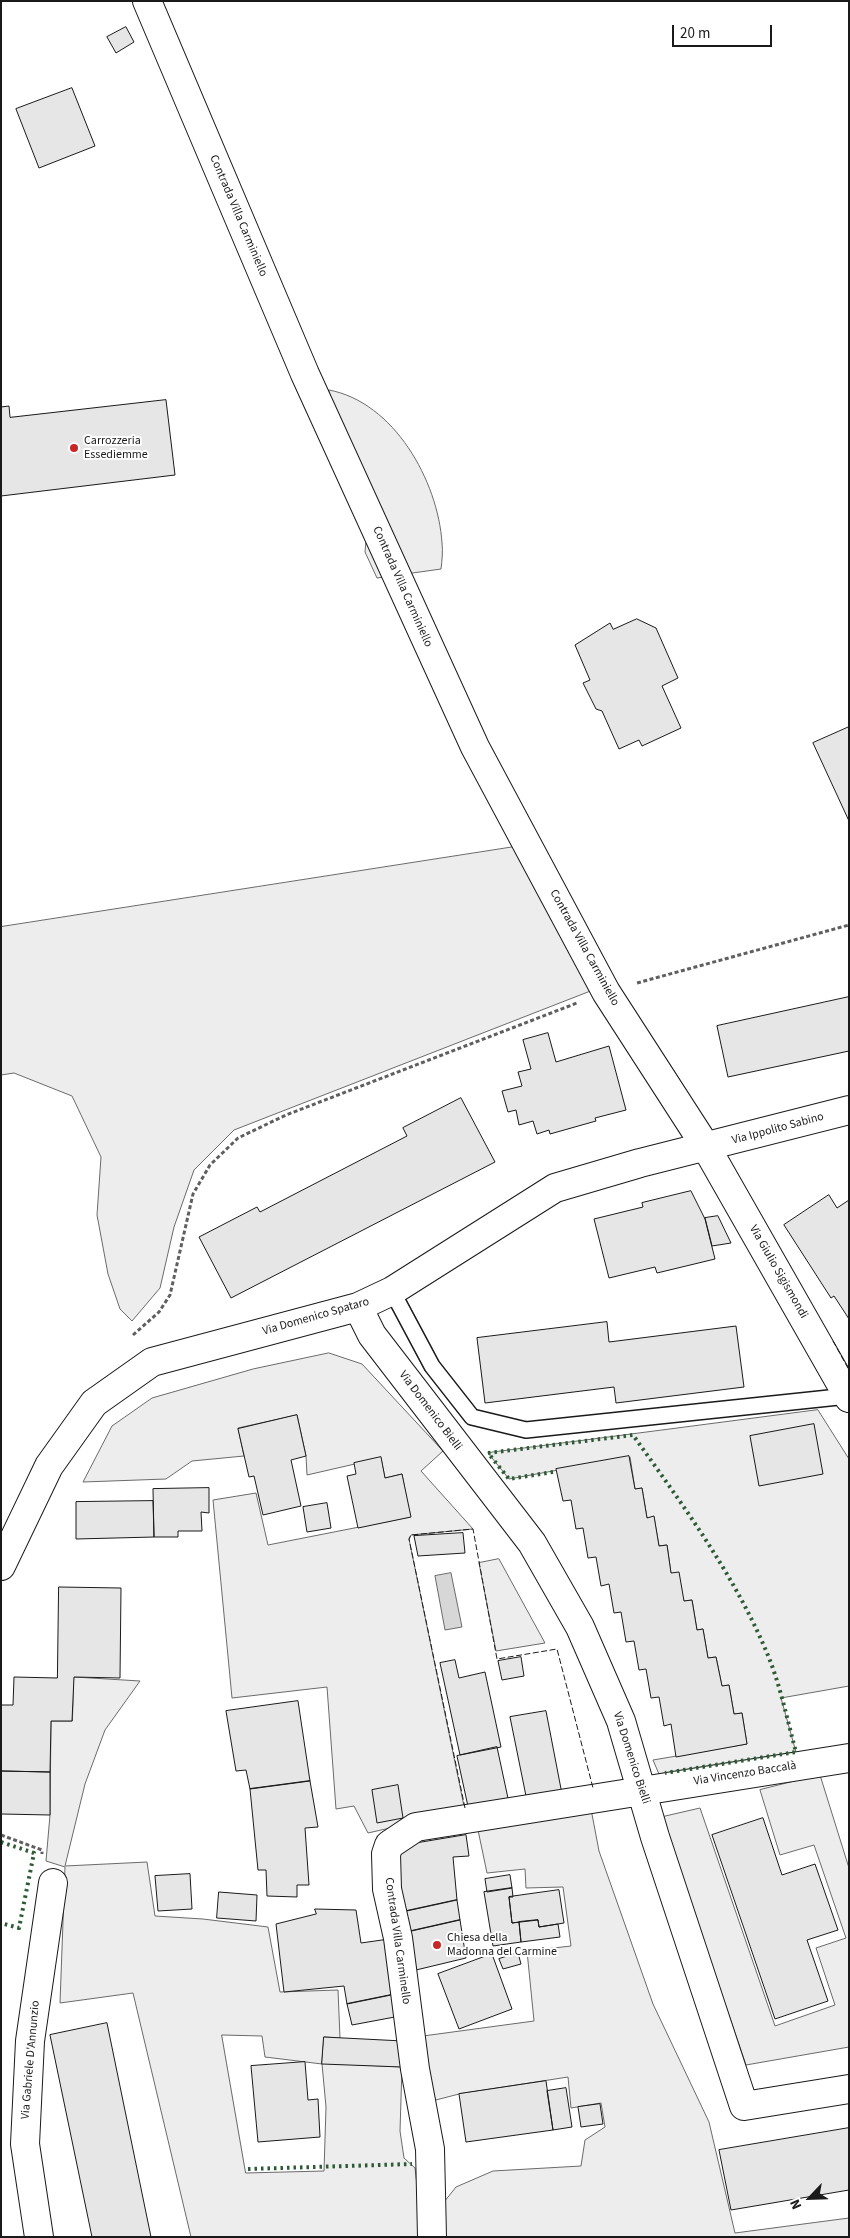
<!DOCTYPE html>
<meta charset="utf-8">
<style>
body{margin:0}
#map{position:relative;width:850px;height:2238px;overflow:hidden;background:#fff;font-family:"Source Sans 3",sans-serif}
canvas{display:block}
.frame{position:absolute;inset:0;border:2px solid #1a1a1a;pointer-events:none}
.north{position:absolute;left:785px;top:2173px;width:50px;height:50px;-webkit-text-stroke:4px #fff;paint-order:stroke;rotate:246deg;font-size:14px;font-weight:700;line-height:20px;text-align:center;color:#1a1a1a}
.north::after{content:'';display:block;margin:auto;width:18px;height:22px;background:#1a1a1a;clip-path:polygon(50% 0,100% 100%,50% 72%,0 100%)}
.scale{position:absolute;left:672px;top:25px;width:100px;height:22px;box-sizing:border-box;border:2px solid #1a1a1a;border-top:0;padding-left:6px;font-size:15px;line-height:18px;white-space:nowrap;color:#1a1a1a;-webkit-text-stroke:4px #fff;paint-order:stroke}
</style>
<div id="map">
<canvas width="850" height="2238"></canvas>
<div class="frame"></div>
<div class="north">N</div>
<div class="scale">20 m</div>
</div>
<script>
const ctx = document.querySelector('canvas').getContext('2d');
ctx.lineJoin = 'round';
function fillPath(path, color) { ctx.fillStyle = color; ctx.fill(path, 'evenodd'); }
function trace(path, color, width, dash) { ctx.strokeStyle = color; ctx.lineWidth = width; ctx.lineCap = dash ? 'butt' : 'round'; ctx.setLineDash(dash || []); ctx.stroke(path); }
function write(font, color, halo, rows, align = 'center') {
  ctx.font = font + ' "Source Sans 3",sans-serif'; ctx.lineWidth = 4; ctx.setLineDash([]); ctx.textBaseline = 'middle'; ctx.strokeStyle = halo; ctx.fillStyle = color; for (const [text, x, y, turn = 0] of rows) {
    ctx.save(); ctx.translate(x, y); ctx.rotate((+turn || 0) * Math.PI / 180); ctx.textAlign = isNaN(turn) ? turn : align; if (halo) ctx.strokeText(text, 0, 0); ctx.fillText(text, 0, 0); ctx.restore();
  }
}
const green = new Path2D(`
 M329,390C394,402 438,481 442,543C443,551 442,561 441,569L377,578L365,552L367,529Z
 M514,847L593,990L234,1130L194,1170L174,1227L160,1288L132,1321L120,1309L108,1274L97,1215L101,1157L72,1096L14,1073L1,1075V927Z
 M329,1353L362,1364L443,1451L421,1471L473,1529L411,1535L409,1539L465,1811L368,1833L354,1806L336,1809L327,1687L232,1698L213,1500L256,1493L268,1545L410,1517L402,1474L385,1478L381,1458L307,1475L306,1456L297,1415L238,1428L244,1456L192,1461L166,1479L83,1482L112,1426L152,1398L253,1369Z
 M818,1410L849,1459V1686L781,1698L796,1752L659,1774L653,1760L747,1744L742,1713L734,1714L729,1685L722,1686L716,1657L708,1658L703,1629L697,1630L692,1600L684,1601L671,1573L667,1545L659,1546L654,1517L647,1518L642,1488L635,1489L630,1457L509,1479L488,1453Z
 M499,1559L545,1643L496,1651L479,1563Z
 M74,1677L140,1681L105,1730L85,1784L65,1866L147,1862L155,1916L203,1919L268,1927L280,1992L338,1990L340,2038L324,2037L322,2063L402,2067L400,2131L404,2158L415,2168L423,2237H191L133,1993L60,2003L65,1867L46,1861L50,1815L51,1721H72ZM222,2035L262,2036L265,2057L322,2064L326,2107L324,2171L246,2173Z
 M820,1775L849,1868V2047L746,2065L661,1817L700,1808L775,2026L835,2005L816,1948L846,1938L814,1845L780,1855L760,1790Z
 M591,1809L599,1851L653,2004L709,2122L735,2233L849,2218V2237H444L440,2207L456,2187L493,2171L581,2166L585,2140L605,2127L601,2103L571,2108L568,2077L459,2094L432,2101L423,2036L534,2021L527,1951L571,1946L563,1887L526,1888L525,1869L487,1873L478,1830Z`);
fillPath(green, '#ededed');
trace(green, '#6a6a6a', 1);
const water = new Path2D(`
 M451,1573L462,1627L445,1630L435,1576Z`);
fillPath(water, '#d7d7d7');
trace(water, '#6a6a6a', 1);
const building = new Path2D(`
 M126,27L134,42L116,53L107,37Z
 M72,88L95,146L39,168L16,109Z
 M166,400L175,475L1,496V407L9,406L10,417Z
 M637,619L656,628L678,678L662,686L681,728L642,746L639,740L619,749L602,711L596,709L583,683L590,680L575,645L610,623L613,629Z
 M849,727V821L813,743Z
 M849,997V1051L728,1077L717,1026Z
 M548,1033L556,1062L609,1046L626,1110L595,1118L596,1121L550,1134L549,1130L537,1134L533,1121L519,1125L516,1110L508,1112L502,1091L522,1086L518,1072L531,1069L523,1040Z
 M461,1098L495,1162L231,1298L199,1237L257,1207L260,1212L407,1136L403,1128Z
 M691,1191L705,1219L715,1259L657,1273L655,1267L609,1278L594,1219L643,1207L642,1203Z
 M829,1195L837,1208L849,1200V1319L834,1296L831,1298L784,1225Z
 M718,1216L731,1243L712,1246L705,1218Z
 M607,1322L609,1342L736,1326L744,1387L616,1403L614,1387L485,1403L477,1338Z
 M297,1415L306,1456L291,1460L301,1506L263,1515L254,1476L249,1477L238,1429Z
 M814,1424L823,1474L759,1486L750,1436Z
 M629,1456L635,1489L642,1488L647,1518L654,1516L659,1546L667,1545L671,1573L679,1572L684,1601L692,1600L697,1630L703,1629L708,1658L716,1657L722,1686L729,1685L734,1714L742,1713L747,1744L676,1757L671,1724L664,1726L659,1697L651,1698L646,1669L639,1670L634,1641L626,1642L621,1612L614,1613L609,1584L601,1586L596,1557L588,1558L583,1528L576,1529L571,1500L563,1501L556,1469Z
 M381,1457L385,1478L402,1474L411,1517L358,1528L347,1476L356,1474L354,1463Z
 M209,1488V1513L201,1512L202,1531H178V1537H154L153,1489Z
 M153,1501L154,1537L76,1539V1502Z
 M327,1503L331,1528L307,1532L303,1507Z
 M463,1533L465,1553L418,1556L414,1536Z
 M59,1587L121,1588L120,1678L74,1677L72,1721H51L50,1772L1,1771V1705H13L14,1677L57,1678Z
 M521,1657L524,1676L502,1680L498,1661Z
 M455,1660L459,1678L485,1672L501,1747L460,1755L440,1663Z
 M298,1701L310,1781L250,1789L246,1770L236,1771L226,1711Z
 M546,1711L562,1794L527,1801L510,1717Z
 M497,1747L509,1803L469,1811L457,1756Z
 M1,1771L50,1772V1815L1,1814Z
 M310,1781L318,1827L305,1828L309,1885H297V1897L267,1896L266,1870H258L250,1789Z
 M398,1785L403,1818L377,1823L372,1790Z
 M763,1818L782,1875L815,1864L838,1930L807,1940L828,2001L775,2019L712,1835Z
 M466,1835L469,1856L453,1857L457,1900L402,1912L394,1847Z
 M190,1874L192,1909L158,1911L155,1876Z
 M510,1875L512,1888L487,1892L485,1879Z
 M512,1888L513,1897H509L512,1923L519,1922L521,1942L493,1946L484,1892Z
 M559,1890L564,1923L539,1927L538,1920L512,1923L509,1897Z
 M219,1892L257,1895L256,1921L217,1918Z
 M457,1900L460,1920L407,1932L402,1912Z
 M315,1909L356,1910L361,1943L389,1939L396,1994L347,2004L344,1986L284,1992L276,1924L316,1914Z
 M460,1920L466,1958L416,1970L407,1932Z
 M538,1920L539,1927L558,1924L560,1937L521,1942L519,1922Z
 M518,1953L521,1964L503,1969L499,1959Z
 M492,1954L512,2009L459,2029L438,1974Z
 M396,1994L400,2016L352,2025L347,2004Z
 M107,2023L151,2237H92L50,2035Z
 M324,2037L403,2041L402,2067L322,2064Z
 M305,2062L308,2100L318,2099L320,2137L258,2142L251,2066Z
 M546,2081L553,2130L466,2142L459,2094Z
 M566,2088L572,2127L553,2130L547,2091Z
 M600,2104L603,2124L581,2127L578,2107Z
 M849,2128V2190L731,2210L719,2150Z`);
fillPath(building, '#e6e6e6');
trace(building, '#1a1a1a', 1);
const lane = new Path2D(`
 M392,1291L432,1366L472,1417L526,1430L848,1396`);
const street = new Path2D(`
 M147,1L305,374L475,747L606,992L706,1147L849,1398
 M358,1307L372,1335L532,1543L580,1627L621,1721L655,1837L744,2106L849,2089
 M1,1566L49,1466L94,1403L152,1362L358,1307L392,1291L555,1188L640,1163L849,1110
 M39,2237L25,2144L30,2041L53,1883
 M432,2237L430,2149L415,2069L398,1938L387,1889L386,1854L389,1845L416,1827L849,1758`);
trace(lane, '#1a1a1a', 18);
trace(street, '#1a1a1a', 30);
trace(new Path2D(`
 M637,983L849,925
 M133,1335L159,1312L170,1295L193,1194L210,1165L238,1138L286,1115L577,1003
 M1,1835L42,1850V1854`), '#5f5f5f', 3, [4, 2.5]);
trace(lane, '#fff', 15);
trace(street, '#fff', 28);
trace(new Path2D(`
 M553,1472L509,1479L488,1453L633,1435C682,1504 734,1574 767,1653C780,1684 787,1719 796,1752L665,1773
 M1,1842L34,1853L19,1928L1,1923
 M248,2169L412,2164`), '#2b5a34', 4, [2.5, 4]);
trace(new Path2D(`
 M833,1341L849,1370
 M465,1808L409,1539L411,1535L473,1529L497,1659L557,1649L593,1788`), '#1a1a1a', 1, [6, 2.5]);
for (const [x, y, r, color] of [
 [74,448,5,"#c62828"],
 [437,1945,5,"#c62828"]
]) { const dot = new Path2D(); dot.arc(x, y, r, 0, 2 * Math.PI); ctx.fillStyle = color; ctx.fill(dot); trace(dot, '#fff', 2); }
write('12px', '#1a1a1a', '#fff', [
 ["Contrada Villa Carminiello",238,216,67],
 ["Contrada Villa Carminiello",402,587,66],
 ["Contrada Villa Carminiello",584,948,61],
 ["Via Ippolito Sabino",778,1129,-15],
 ["Via Giulio Sigismondi",778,1272,60],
 ["Via Domenico Spataro",316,1317,-16],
 ["Via Domenico Bielli",430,1411,53],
 ["Via Domenico Bielli",631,1758,72],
 ["Via Vincenzo Baccalà",745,1774,-9],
 ["Contrada Villa Carminello",397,1941,82],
 ["Via Gabriele D'Annunzio",31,2060,-85]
]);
write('12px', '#1a1a1a', '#fff', [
 ["Carrozzeria",84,441],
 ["Essediemme",84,455],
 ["Chiesa della",447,1938],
 ["Madonna del Carmine",447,1952]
], 'left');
</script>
